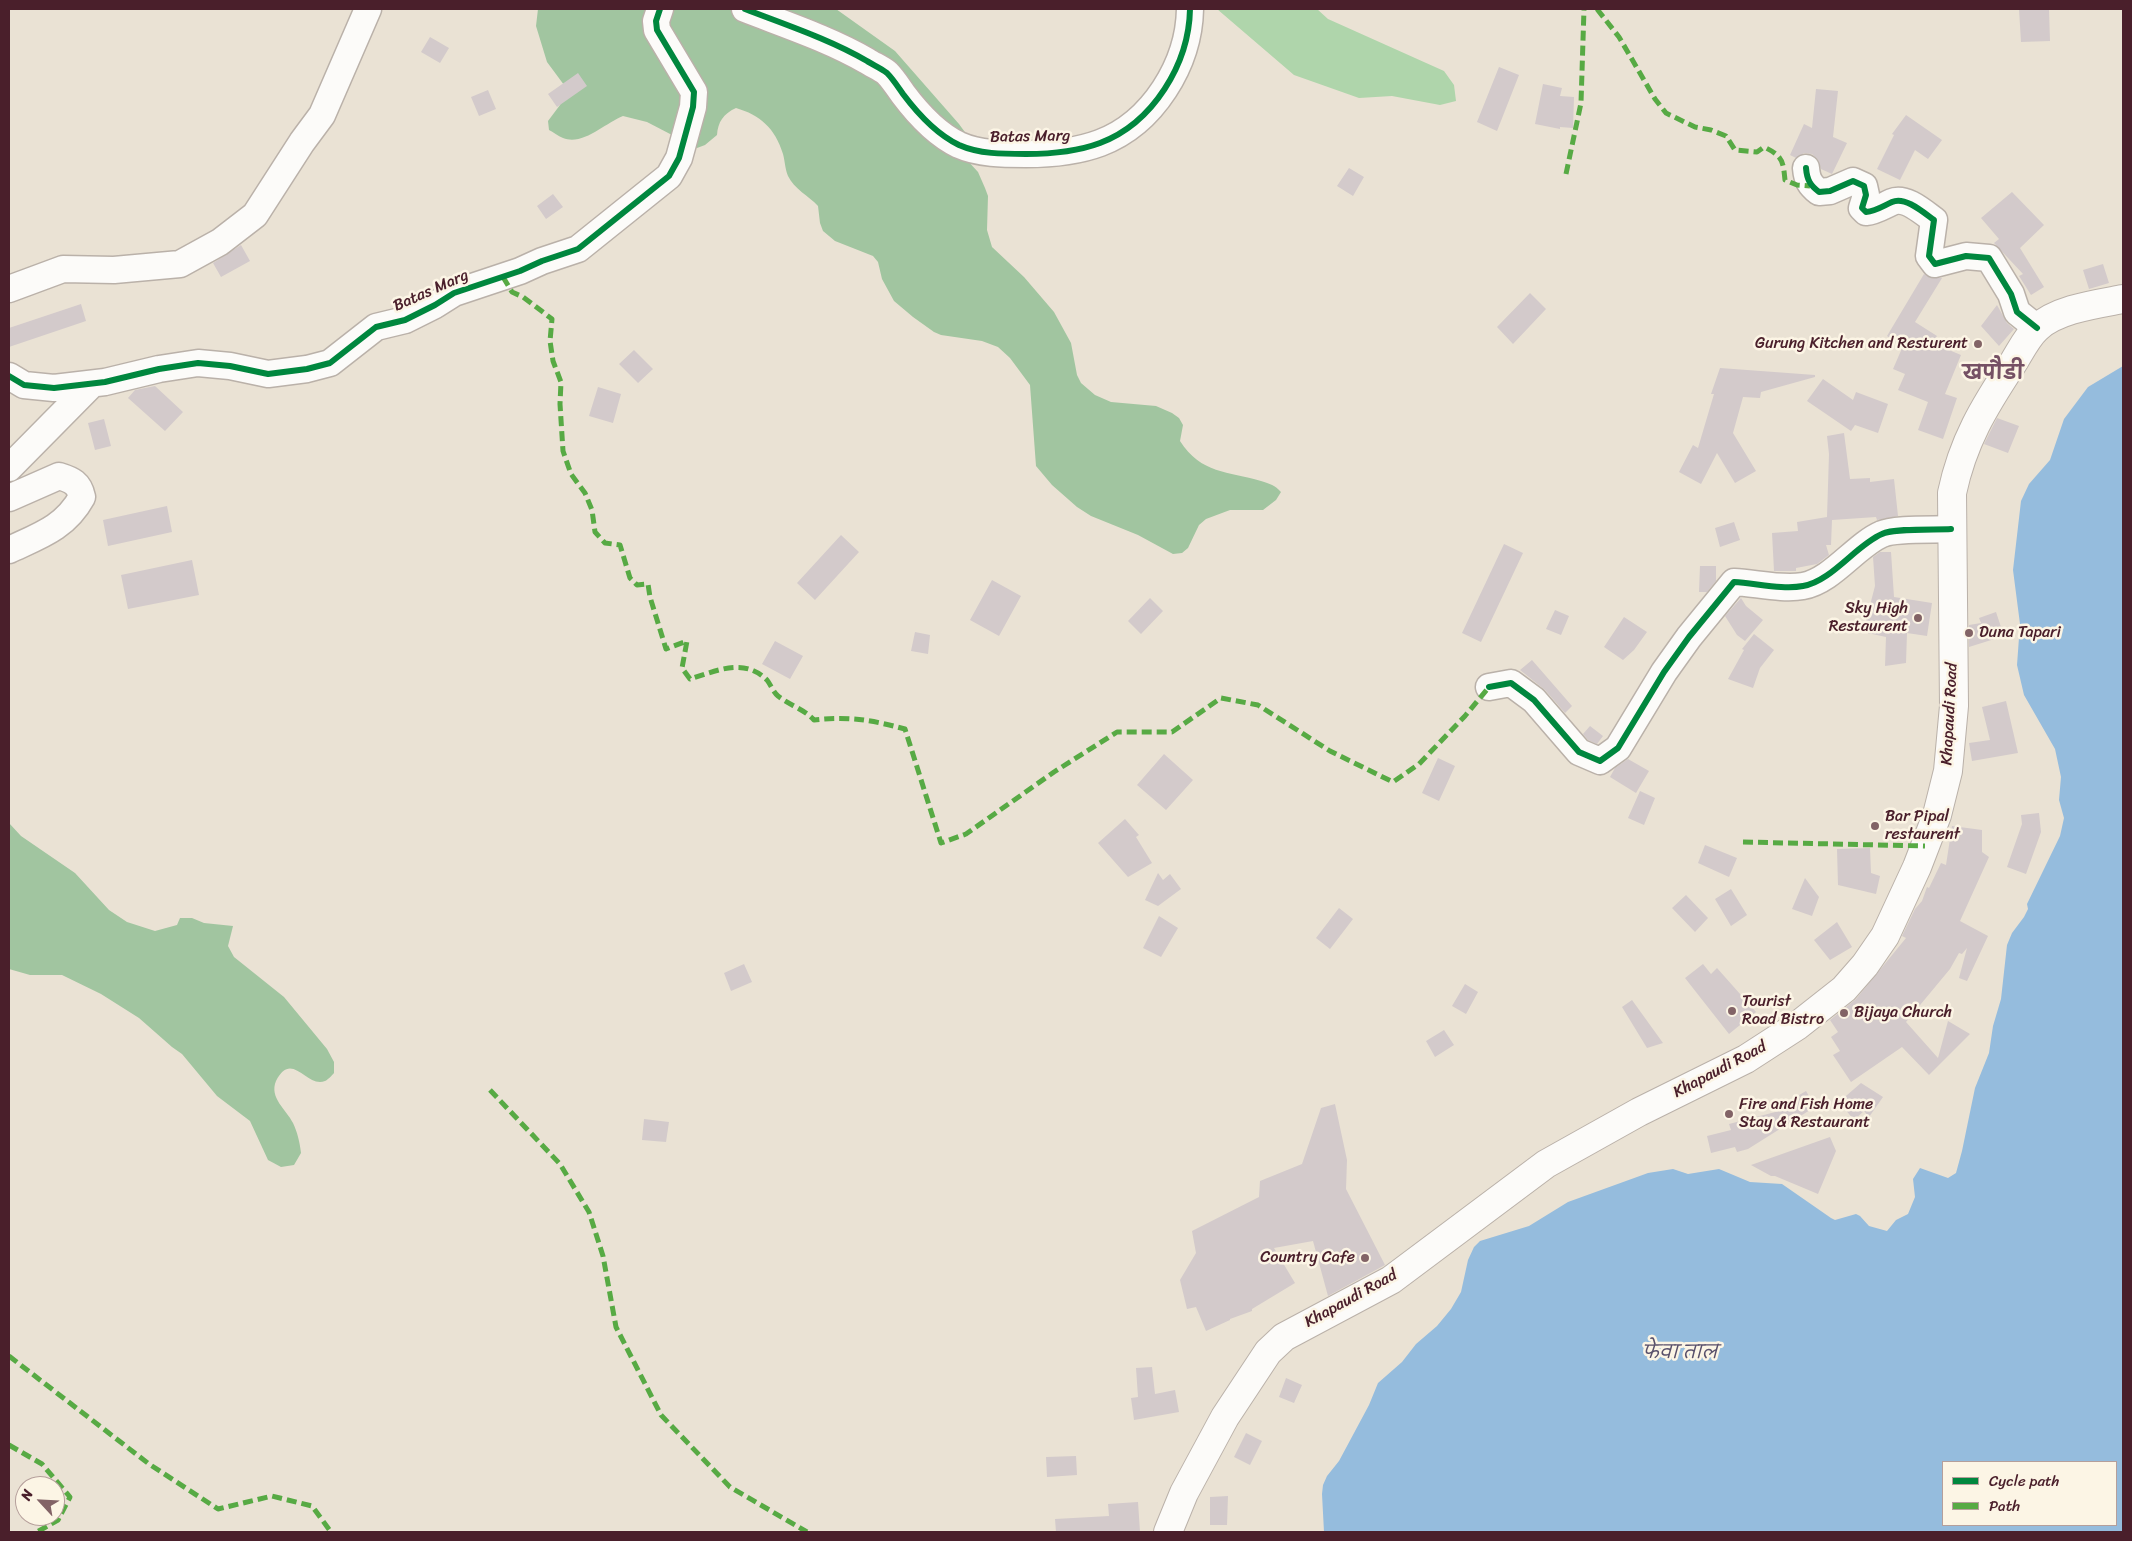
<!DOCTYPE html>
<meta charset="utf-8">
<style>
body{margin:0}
#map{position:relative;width:2132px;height:1541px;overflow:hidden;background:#eae2d4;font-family:Sriracha,sans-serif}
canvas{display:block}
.frame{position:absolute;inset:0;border:10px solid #4a1f2b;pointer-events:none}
.legend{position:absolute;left:1942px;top:1461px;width:175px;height:65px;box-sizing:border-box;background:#fcf5e5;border:1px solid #b59f9b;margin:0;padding:6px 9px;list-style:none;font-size:15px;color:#4a1f2b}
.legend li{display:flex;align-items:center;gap:10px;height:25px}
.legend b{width:25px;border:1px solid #b59f9b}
.north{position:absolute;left:15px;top:1476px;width:50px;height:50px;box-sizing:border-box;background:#fcf5e5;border:1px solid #b59f9b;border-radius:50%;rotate:295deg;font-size:14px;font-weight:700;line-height:20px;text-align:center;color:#4a1f2b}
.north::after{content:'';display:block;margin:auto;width:18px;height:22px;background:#826366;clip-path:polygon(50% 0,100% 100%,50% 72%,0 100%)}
</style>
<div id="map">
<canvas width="2132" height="1541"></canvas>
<div class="frame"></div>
<ul class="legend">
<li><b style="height:6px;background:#00873e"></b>Cycle path</li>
<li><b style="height:6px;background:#57aa44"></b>Path</li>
</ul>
<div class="north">N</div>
</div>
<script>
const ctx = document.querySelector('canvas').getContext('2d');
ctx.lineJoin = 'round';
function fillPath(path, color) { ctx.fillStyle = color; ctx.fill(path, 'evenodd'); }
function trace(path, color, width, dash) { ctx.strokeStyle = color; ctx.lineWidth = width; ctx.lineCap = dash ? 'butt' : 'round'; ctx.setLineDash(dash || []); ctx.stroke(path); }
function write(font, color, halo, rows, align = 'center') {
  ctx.font = font + ' Sriracha,"Playpen Sans Deva",sans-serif'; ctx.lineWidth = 5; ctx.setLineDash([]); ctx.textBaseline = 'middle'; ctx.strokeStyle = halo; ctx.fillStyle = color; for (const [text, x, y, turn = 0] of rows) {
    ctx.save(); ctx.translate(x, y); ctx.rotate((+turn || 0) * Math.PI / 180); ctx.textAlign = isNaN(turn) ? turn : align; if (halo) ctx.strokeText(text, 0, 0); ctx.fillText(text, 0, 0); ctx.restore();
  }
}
fillPath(new Path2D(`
 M1217,9H1317L1328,19L1444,71L1454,85L1456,101L1440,105L1392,96L1359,98L1294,75Z`), '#afd5ab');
fillPath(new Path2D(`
 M538,9H836L895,51L959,124L986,161L966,159L978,172L985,188L988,196L987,230L992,247L1024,277L1054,312L1071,343L1077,375L1081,383L1095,395L1111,402L1156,406L1172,413L1179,418L1183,425L1180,441C1201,474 1228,471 1261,481C1270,484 1275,485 1281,492L1276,500L1263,510H1230L1206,519L1199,525L1188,548L1182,553L1173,554L1138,535L1091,516L1077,507L1052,485L1036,466L1030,385L1010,358L998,347L982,341L941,335L934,332L913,317L894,301L882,279L878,262L873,256L835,241L823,231L820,223L818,206C809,196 794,189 788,176C785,169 785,161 783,154C775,128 760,115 736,108C723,114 718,122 717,135L705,145L697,148L647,122L623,116C605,123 583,146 563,138C558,136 553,132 549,130L548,121L560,105L567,89L547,62L536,26Z
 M9,823L21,836L75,873L109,910L127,922L155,931L177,925L180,918H192L204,923L233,926L228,946L234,957L284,997L327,1049L334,1062V1073C332,1075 328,1080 325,1081C307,1089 292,1049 276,1081C269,1098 286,1109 293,1123C297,1131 300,1143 301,1153L294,1165L281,1167L268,1160L250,1121L217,1096L182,1054L172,1047L139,1018L101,994L62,975H30L9,969Z`), '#a1c5a0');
fillPath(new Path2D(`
 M2123,366V1532H1324L1322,1494L1323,1485L1327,1476L1339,1461L1369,1405L1378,1383L1402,1362L1416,1344L1437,1326L1451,1309L1461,1292L1468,1260L1474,1247L1480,1241L1529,1226L1568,1202L1648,1173L1673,1169L1688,1174L1719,1169L1750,1182L1782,1184L1831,1218L1835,1220L1856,1214L1860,1216L1869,1226L1887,1231L1896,1220L1908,1214L1915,1197L1913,1179L1920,1168L1948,1178L1956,1173L1962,1151L1975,1088L1989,1053L1993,1026L2001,999L2007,945L2012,933L2024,917L2028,909L2027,904L2060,836L2064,818L2059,800L2061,777L2055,749L2024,695L2017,665L2020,624L2013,570L2021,501L2029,484L2050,460L2064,419L2088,387ZM1943,1462H2116V1525H1943Z`), '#95bcdd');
fillPath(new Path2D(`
 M2019,9H2049L2050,41L2021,42Z
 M430,37L449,48L440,63L421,52Z
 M1499,67L1519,75L1497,131L1477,122Z
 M578,73L587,86L557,107L548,94Z
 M1543,84L1562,88L1560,96L1574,97L1573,128L1560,127V129L1535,124Z
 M1816,89L1838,91L1833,137L1847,143L1832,174L1821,169L1818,160L1812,154L1804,153L1796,158L1790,155L1804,124L1812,128Z
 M488,90L496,109L479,116L471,97Z
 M1906,115L1942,140L1928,159L1915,150L1900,180L1877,169L1894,135L1892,134Z
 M1349,168L1364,177L1353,196L1337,186Z
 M2012,192L2044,225L2020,248L2044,287L2031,295L2019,276L2023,274L1994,243L1999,239L1981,218Z
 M553,194L563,207L546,219L537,206Z
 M241,245L250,261L221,277L213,263Z
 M2103,264L2109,283L2089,289L2083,270Z
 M1924,274L1931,278H1942L1915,322L1937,336L1932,343L1961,355L1945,394L1957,398L1943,439L1918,430L1928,402L1898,390L1905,374L1893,369L1903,346L1887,336Z
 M1530,293L1546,309L1513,344L1497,327Z
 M81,304L86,321L9,347V328Z
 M1997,305L2007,323L2014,329L1999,346L1981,326Z
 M634,350L653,369L638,383L619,364Z
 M1720,368L1815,375V377L1761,392L1760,398L1743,397L1733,433L1756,471L1735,483L1717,453L1701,484L1679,472L1693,445L1698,448L1714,394H1711Z
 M1823,379L1853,400L1856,392L1888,404L1878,433L1855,425L1851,431L1807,401Z
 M155,386L183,412L165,431L128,398L135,390Z
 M598,387L621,394L613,423L589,416Z
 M1997,418L2019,426L2008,453L1984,444Z
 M104,419L111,446L95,450L88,423Z
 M1844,433L1850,479L1870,478V482L1894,479L1898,516L1877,520L1876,517L1832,520L1831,545H1826L1829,555L1817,564L1796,568V571H1774L1772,533L1798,531L1797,522L1827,517L1829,454L1827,436Z
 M167,506L172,532L108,546L103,520Z
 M1734,522L1740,540L1720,547L1715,528Z
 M841,535L859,552L815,600L797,583Z
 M1504,544L1523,553L1481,642L1462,633Z
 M1880,552H1891L1894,597L1932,603L1927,636L1907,633L1906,663L1885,666L1886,637L1863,632L1875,586L1873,557Z
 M192,560L199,595L128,609L121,575Z
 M1700,566H1716V581L1707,592H1699Z
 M992,580L1021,596L999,636L970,620Z
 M1150,598L1163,611L1141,634L1128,621Z
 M1741,598L1746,606L1763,620L1745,641L1737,635L1725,616Z
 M1555,610L1569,616L1561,635L1546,629Z
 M1996,612L2004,636L1969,647V625L1981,623L1979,618Z
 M1624,617L1647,632L1634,650L1623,660L1604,647Z
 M915,632L930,635L928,654L911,651Z
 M1754,634L1774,650L1760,668L1753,688L1728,679L1744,650L1742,649Z
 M775,641L803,656L790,679L762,664Z
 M1532,660L1572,706L1565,713L1545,690L1520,670Z
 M2006,701L2018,753L1972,761L1969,743L1990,740L1982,707Z
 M1590,726L1603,736L1597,744L1588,740L1583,734Z
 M1164,754L1193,780L1166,810L1137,785Z
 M1438,758L1455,766L1439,801L1422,793Z
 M1628,759L1649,771L1636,793L1610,777L1615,768Z
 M1640,791L1655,798L1644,825L1628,818Z
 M2039,813L2041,832L2026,874L2007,867L2022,824L2021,815Z
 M1125,819L1139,835L1136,837L1152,863L1128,877L1098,843Z
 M1952,826L1982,830V852L1989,857L1960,921L1988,936L1967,981L1959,978L1967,948L1962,954L1959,953L1950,969L1906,1022L1938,1058L1948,1021L1970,1034L1929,1075L1902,1047L1851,1082L1833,1055L1840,1051L1831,1037L1838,1032L1830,1020L1856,999L1906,938L1902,936L1915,909L1922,901L1927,887L1929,888L1941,863L1946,865Z
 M1705,845L1737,858L1729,877L1698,863Z
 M1870,848L1871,873L1880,876L1876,894L1838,885L1837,849Z
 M1158,873L1163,880L1170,874L1181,889L1158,906L1145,900Z
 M1805,878L1819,897L1812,916L1792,909Z
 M1731,889L1747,915L1731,926L1715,899Z
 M1686,895L1708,918L1695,932L1672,908Z
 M1339,908L1353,919L1330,949L1316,938Z
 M1159,916L1178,928L1161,957L1143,948Z
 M1837,922L1852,947L1830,960L1814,940Z
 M744,964L752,982L731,991L724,973Z
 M1703,964L1711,974L1717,968L1756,1012L1729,1034L1685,978Z
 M1465,984L1478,992L1466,1014L1452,1006Z
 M1632,1000L1663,1043L1647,1048L1622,1007Z
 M1444,1030L1454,1045L1435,1057L1426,1041Z
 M1861,1083L1883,1097L1869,1117L1864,1111L1854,1120L1839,1102Z
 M1806,1091L1813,1103L1817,1102L1818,1105L1748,1149L1737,1152L1735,1147L1711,1153L1707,1136L1731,1130L1729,1124L1787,1109L1784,1104Z
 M1335,1104L1347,1160L1346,1189L1385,1265L1328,1296L1313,1241L1274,1248L1295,1283L1252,1309V1311L1230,1319V1320L1206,1331L1196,1307L1187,1309L1180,1280L1196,1253L1192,1231L1259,1197L1260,1181L1302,1164L1321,1108Z
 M644,1119L669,1122L666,1142L642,1140Z
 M1830,1137L1836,1151L1818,1194L1775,1176H1771L1751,1165Z
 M1152,1367L1155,1394L1175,1390L1179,1412L1134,1420L1131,1398L1138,1397L1136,1368Z
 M1286,1378L1302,1385L1294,1403L1279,1397Z
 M1246,1433L1262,1441L1250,1465L1234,1457Z
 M1076,1456L1077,1475L1047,1477L1046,1457Z
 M1228,1496L1227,1525H1210V1497Z
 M1138,1502L1140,1532H1056L1055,1519L1109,1516L1108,1504Z`), '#d3cacb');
const minor = new Path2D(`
 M745,9C786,25 829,39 867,61C873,65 881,68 887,73C893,79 898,87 903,94C918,114 936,134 959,145C979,154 1003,154 1026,154C1051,154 1076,152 1100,143C1153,123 1189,64 1190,9
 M1806,168C1807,180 1810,185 1819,192L1830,191L1853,181L1864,186L1866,195L1862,208L1866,212C1876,211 1883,206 1892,202C1905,196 1923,212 1934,220L1929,256L1935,264L1966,256L1989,258L2011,294L2017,312L2037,328
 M9,289L63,269L114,270L180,264L220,242L255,215L302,142L322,115L368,9
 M9,376L24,385L54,388L105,382L159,369L198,363L230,366L268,374L307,369L330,363L376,327L405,320L435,305L454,293L520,271L542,261L578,249L669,176L679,158L693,107L694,92L657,30L656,21L660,9
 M9,468L92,384
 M9,498L59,476C72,480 79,483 82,497C65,528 39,536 9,550
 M1489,687L1511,683L1534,700L1579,752L1600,761L1618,748L1664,672L1689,637L1734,582C1755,583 1783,590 1803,586C1832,581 1856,545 1882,534C1894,528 1936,530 1951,529`);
const major = new Path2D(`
 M1168,1532L1184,1493L1225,1417L1268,1352L1284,1337L1391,1280L1546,1164L1639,1112L1746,1059L1797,1026L1844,989L1865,965L1885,936L1917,867L1937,815L1948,771L1954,706L1952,493C1963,441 1984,407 2013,363C2020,352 2027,337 2037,328C2057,309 2097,304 2123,299`);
trace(minor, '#bab1a9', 29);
trace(major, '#bab1a9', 30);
trace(minor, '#fcfbf9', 26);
trace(major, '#fcfbf9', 28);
trace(new Path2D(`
 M1597,9L1619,37L1655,99L1666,113L1695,127L1711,130L1726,136L1735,150L1757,152L1764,147C1783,156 1783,161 1785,180L1797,185L1810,186
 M1566,174L1581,103L1584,9
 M503,277L512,292L523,297L552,319L550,341L553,361L561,382L560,404L563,451L571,474L585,493L592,510L595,532L605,543L620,545L630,578L637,585L648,584L650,597L666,649L687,641L682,668L690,679C716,671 744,657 767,680C771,685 773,692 778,696C789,705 804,709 814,720C850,716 871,720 905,729L941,843L966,834L1054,772L1117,732H1172L1221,698L1258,705L1330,751L1393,782L1419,764L1465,716L1489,687
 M1743,842L1925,846
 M490,1090L560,1164L589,1212L603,1256L616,1327L661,1415L730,1487L807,1532
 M9,1356L149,1464L218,1509L272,1496L312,1506L331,1532
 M9,1445L42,1464L70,1497L58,1520L37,1532`), '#57aa44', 5, [10, 5]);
trace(new Path2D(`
 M745,9C786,25 829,39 867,61C873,65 881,68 887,73C893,79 898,87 903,94C918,114 936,134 959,145C979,154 1003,154 1026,154C1051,154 1076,152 1100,143C1153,123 1189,64 1190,9
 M1806,168C1807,180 1810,185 1819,192L1830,191L1853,181L1864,186L1866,195L1862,208L1866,212C1876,211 1883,206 1892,202C1905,196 1923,212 1934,220L1929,256L1935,264L1966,256L1989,258L2011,294L2017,312L2037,328
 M9,376L24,385L54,388L105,382L159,369L198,363L230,366L268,374L307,369L330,363L376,327L405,320L435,305L454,293L520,271L542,261L578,249L669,176L679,158L693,107L694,92L657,30L656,21L660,9
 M1489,687L1511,683L1534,700L1579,752L1600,761L1618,748L1664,672L1689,637L1734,582C1755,583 1783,590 1803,586C1832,581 1856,545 1882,534C1894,528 1936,530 1951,529`), '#00873e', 6);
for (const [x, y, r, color] of [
 [1978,344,5,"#826366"],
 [1918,618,5,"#826366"],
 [1969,633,5,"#826366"],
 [1875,826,5,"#826366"],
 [1732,1011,5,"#826366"],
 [1844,1013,5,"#826366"],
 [1729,1114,5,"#826366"],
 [1365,1258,5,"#826366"]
]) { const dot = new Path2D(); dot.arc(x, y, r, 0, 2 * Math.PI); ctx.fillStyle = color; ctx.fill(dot); trace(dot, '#fcf5e5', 2); }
write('16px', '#4a1f2b', '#fcf5e5', [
 ["Batas Marg",1030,137,-1],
 ["Batas Marg",431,291,-24],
 ["Khapaudi Road",1950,714,-87],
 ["Khapaudi Road",1720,1070,-28],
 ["Khapaudi Road",1351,1299,-29]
]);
write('16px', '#4a1f2b', '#fcf5e5', [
 ["Gurung Kitchen and Resturent",1968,344,"right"],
 ["Sky High",1908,609,"right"],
 ["Restaurent",1908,627,"right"],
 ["Duna Tapari",1979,633],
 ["Bar Pipal",1885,817],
 ["restaurent",1885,835],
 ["Tourist",1742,1002],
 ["Road Bistro",1742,1020],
 ["Bijaya Church",1854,1013],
 ["Fire and Fish Home",1739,1105],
 ["Stay & Restaurant",1739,1123],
 ["Country Cafe",1355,1258,"right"]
], 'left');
write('italic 18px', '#58506b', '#fcf5e5', [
 ["फेवा ताल",1680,1353]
]);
write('bold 19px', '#755064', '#fcf5e5', [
 ["खपौडी",1993,374]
]);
</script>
